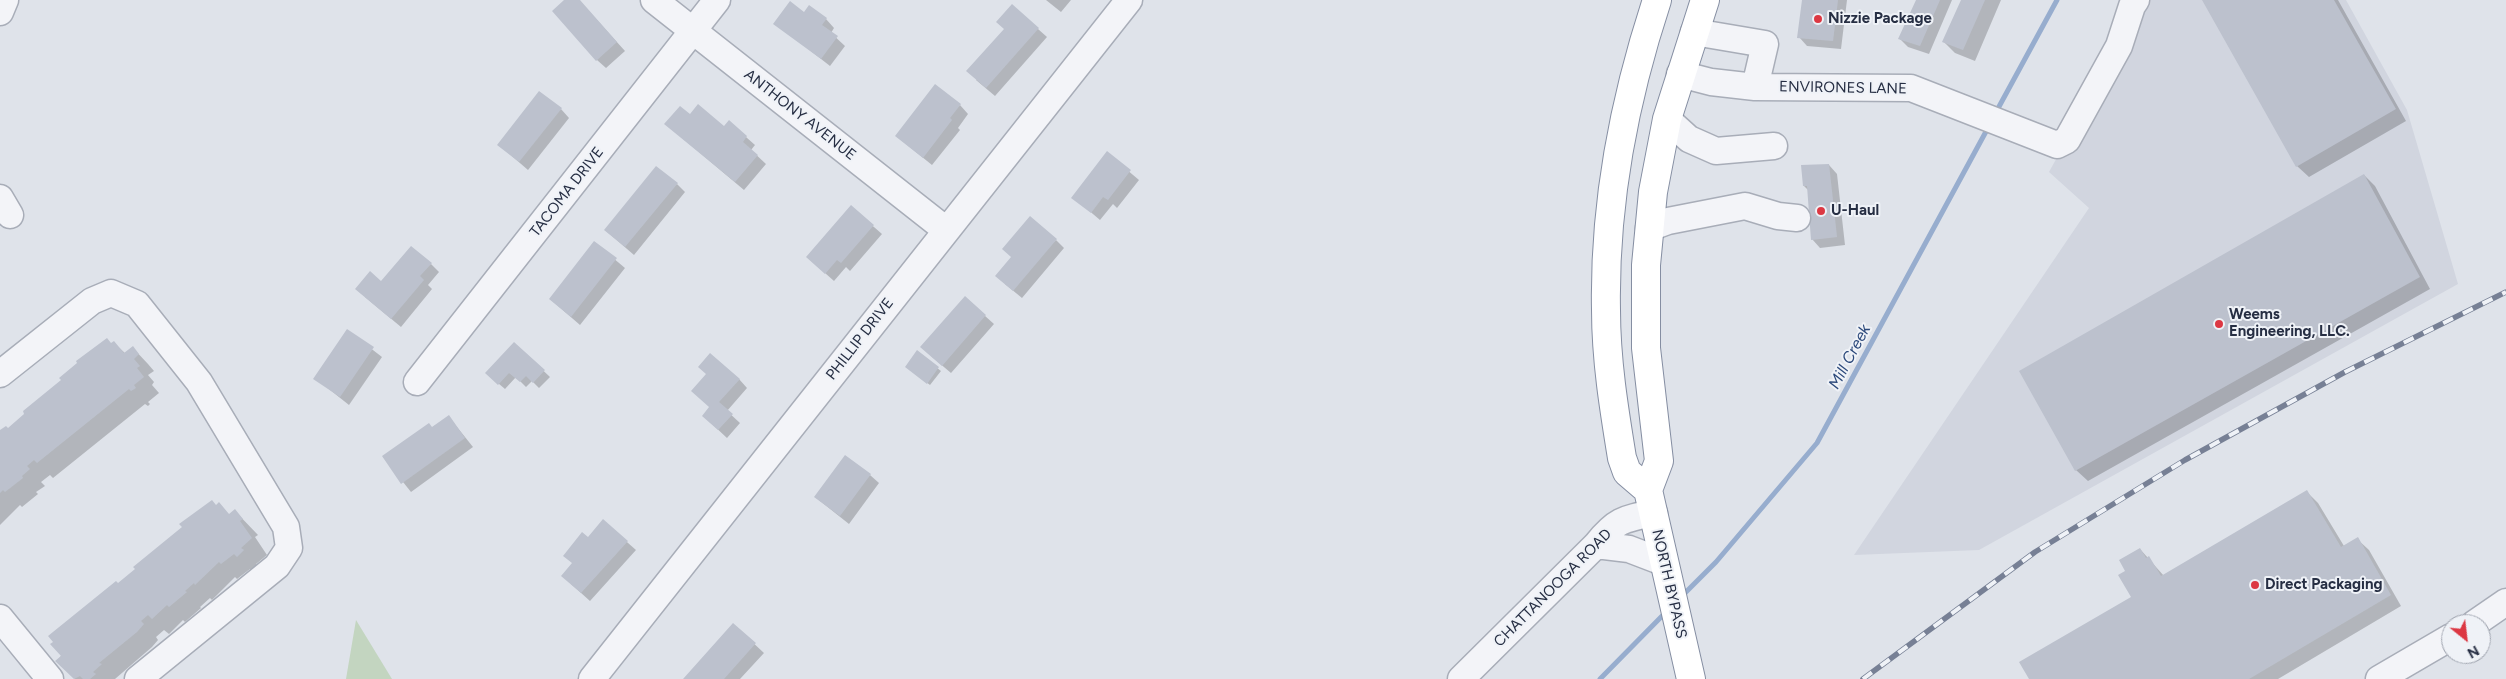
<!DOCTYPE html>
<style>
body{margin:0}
#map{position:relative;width:2506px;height:679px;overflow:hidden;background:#dfe3ea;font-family:Figtree,sans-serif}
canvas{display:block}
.north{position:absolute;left:2441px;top:614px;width:50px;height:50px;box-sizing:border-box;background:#eff2f7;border:1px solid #9fa4af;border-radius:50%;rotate:151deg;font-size:14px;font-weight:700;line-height:20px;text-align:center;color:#262e43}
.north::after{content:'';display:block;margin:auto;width:18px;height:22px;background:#dc3843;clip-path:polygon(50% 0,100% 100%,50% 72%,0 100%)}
</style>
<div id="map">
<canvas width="2506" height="679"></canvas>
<div class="north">N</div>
</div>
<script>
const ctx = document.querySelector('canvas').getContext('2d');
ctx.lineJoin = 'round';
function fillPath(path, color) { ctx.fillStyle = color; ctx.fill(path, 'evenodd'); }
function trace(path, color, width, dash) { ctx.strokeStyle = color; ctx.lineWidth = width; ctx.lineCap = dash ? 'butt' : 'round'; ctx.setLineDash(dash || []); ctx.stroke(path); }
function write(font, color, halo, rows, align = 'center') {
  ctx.font = font + ' Figtree,sans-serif'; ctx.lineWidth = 4; ctx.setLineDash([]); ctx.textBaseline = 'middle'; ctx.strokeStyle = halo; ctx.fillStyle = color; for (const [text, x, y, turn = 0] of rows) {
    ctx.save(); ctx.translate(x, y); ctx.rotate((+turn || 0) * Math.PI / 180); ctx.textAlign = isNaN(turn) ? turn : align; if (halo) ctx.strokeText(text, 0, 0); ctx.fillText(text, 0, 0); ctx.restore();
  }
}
fillPath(new Path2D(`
 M2144,0H2346L2407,110L2458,284L1979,550L1854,555L2089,208L2049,172Z`), '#d1d5df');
fillPath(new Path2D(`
 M356,620L392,679H346Z`), '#c3d5c0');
fillPath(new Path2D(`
 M566,0H579L625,51L606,68L597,60Z
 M1046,0H1071L1061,12Z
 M1803,0H1847L1841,49L1807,46L1799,37Z
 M1917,0H1952L1929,54L1908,47L1900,39Z
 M1962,0H2001L1975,61L1955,53L1944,42Z
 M2203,0H2338L2406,121L2309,177L2297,166Z
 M804,13L826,19L834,28L831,33L845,46L830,66L775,23Z
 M1038,29L1047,37L995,96L976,80L1005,30Z
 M960,105L968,114L958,128L960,130L932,165L896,136Z
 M561,109L569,118L528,170L499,145Z
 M690,115L724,128L729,122L755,145L751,150L766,164L744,190L675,132Z
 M1107,153L1139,180L1117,208L1113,204L1100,220L1073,197Z
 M1829,165L1837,174L1845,245L1820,248L1812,239L1808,190L1804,186Z
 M2364,175L2375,186L2430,289L2088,481L2076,470Z
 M677,184L685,192L634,255L605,230Z
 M851,207L882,234L850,271L846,267L834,281L816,265Z
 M1056,240L1064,248L1022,298L1005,284Z
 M594,242L625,268L580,325L550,299Z
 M431,264L439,272L428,285L432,289L401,327L365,297L381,283Z
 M965,298L994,324L951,373L931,356Z
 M347,330L382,357L349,405L315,378Z
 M114,343L126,354L133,348L148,364L154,371L148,375L154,382L152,385L159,393L148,402L150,404L148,406L145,404L53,478L50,475L41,482L45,486L36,492L38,494L22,507L20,505L0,525V432L8,429Z
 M514,343L550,377L539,388L532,381L526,387L516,377L505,389L492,378Z
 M917,352L941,371L930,385L909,369Z
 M739,379L747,388L727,411L740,423L727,438L712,424L710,408Z
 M449,417L473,447L411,492L383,457Z
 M870,475L879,483L849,524L815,497Z
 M2307,492L2318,503L2344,546L2357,539L2369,550L2401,606L2278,679H2031L2132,597L2127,571L2140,549L2164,576Z
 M216,506L230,515L235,511L258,535L255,537L267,555L256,564L258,567L253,572L250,569L237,579L235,577L212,600L210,598L200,607L201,608L185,622L183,620L169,634L164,630L156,637L158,640L152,647L115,679H75L57,661L118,584Z
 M603,521L636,550L590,601L571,584L573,564L588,538Z
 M733,624L764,653L740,679H685Z`), '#0003');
trace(new Path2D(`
 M1995,114L2057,0
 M1681,597L1716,562L1817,443L1989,126
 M1600,679L1666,612`), '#97adce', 5);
fillPath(new Path2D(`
 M564,0H580L617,42L596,61L552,11Z
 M1802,0H1838L1833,41L1797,38Z
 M1916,0H1940L1920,46L1898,39Z
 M1961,0H1985L1963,50L1942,42Z
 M2202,0H2334L2396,109L2296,167Z
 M790,1L804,12L809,5L827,18L822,25L838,36L821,59L773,24Z
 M1012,4L1039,28L986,88L966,71L1004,29L996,22Z
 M935,84L961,104L950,118L952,120L923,158L895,136Z
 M539,91L562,108L519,162L497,145Z
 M698,104L724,126L729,120L747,136L743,142L758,155L735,182L664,124L680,106L690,114Z
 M1107,151L1131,170L1108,200L1103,197L1091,213L1071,198Z
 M1829,164L1837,237L1811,240L1807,186H1803L1801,165Z
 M656,166L678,183L625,247L604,230Z
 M2364,174L2420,277L2075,471L2019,371Z
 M851,205L874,225L841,263L837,260L825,274L806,257Z
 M1030,216L1057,239L1013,291L995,276L1011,257L1002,249Z
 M594,241L617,258L571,317L549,299Z
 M411,246L432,263L420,276L424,280L391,319L355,289L370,271L381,281Z
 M965,296L986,315L942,366L920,347Z
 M347,329L374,347L340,397L313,379Z
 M107,338L111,343L114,341L124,353L133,346L139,354L134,359L140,366L137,368L144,377L134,385L136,388L131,391L129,389L37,463L34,460L27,466L30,469L22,476L23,478L5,492L3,490L0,493V430L6,426L8,428L24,414L23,411L61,380L59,378L77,363L76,361Z
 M514,342L545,370L533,383L526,376L520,382L509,373L498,385L485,373Z
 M917,350L939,367L927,384L905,367Z
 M710,353L740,379L719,402L733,414L718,430L702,416L709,407L691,391L706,374L698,367Z
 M449,415L465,438L401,484L382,456L429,423L432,427Z
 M845,455L871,474L840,516L814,497Z
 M2307,490L2341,547L2358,537L2391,595L2249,679H2029L2019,662L2131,597L2118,575L2125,571L2119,560L2140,548L2146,558L2149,556L2161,576Z
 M212,500L216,505L219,502L229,514L235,509L243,519L240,521L252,538L241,548L244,550L237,557L234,554L221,564L219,562L195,585L194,583L185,591L187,592L169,607L167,605L152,619L148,615L141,621L144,624L137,632L99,663L102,664L93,672L96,674L90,679H83L80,676L74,679L55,661L61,656L50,644L53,642L48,636L116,581L118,583L135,569L133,567L182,527L179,524Z
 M603,519L628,541L581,593L561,576L572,563L563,556L582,532L588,537Z
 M733,623L756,643L724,679H683Z`), '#bcc1cd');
const minor = new Path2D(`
 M654,0L946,230
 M0,12L5,0
 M1694,32L1765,44L1755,87
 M1680,74L1711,82L1755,87L1911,88L2057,145L2067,140L2119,46L2132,6L2136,0
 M1667,119L1689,139L1716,151L1774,146
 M0,198L10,215
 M1649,228L1668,221L1745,206L1778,216L1797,218
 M0,374L92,301L111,293L137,304L199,382L286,527L289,548L277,566L138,679
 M417,382L717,0
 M1596,545L1629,549L1663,562
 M0,618L50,679
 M2474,624L2506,602
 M592,679L1129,0
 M1461,679L1596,545C1616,520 1623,519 1654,513
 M2379,679L2451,637`);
const highway = new Path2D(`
 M1648,490L1627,472L1622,458C1614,409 1606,360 1606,310C1604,205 1624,100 1657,0
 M1648,490L1659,461L1646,348V265L1653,192L1667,119L1705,0
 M1648,490L1691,679`);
trace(minor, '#a8adb8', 29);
trace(highway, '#858ea2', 30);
trace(minor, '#f3f4f8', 26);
trace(highway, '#fff', 28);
const rail = new Path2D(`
 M1863,679L2035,552L2185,460L2345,372L2506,292`);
trace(rail, '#778095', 5.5);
trace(rail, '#eff2f7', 4, [11]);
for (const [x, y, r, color] of [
 [1818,19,5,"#dc3843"],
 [1821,211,5,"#dc3843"],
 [2219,324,5,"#dc3843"],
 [2255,585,5,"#dc3843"]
]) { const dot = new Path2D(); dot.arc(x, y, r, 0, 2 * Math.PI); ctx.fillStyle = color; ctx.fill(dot); trace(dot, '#eff2f7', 2); }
write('bold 15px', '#262e43', '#eff2f7', [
 ["Nizzie Package",1828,19],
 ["U-Haul",1831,211],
 ["Weems",2229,315],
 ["Engineering, LLC.",2229,332],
 ["Direct Packaging",2265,585]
], 'left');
write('15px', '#262e43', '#eff2f7', [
 ["ENVIRONES LANE",1843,88,1],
 ["ANTHONY AVENUE",800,115,38],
 ["TACOMA DRIVE",567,192,-52],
 ["PHILLIP DRIVE",860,339,-52],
 ["NORTH BYPASS",1669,584,77],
 ["CHATTANOOGA ROAD",1553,588,-45]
]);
write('italic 16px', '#2c497b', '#eff2f7', [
 ["Mill Creek",1850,357,-62]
]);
</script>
